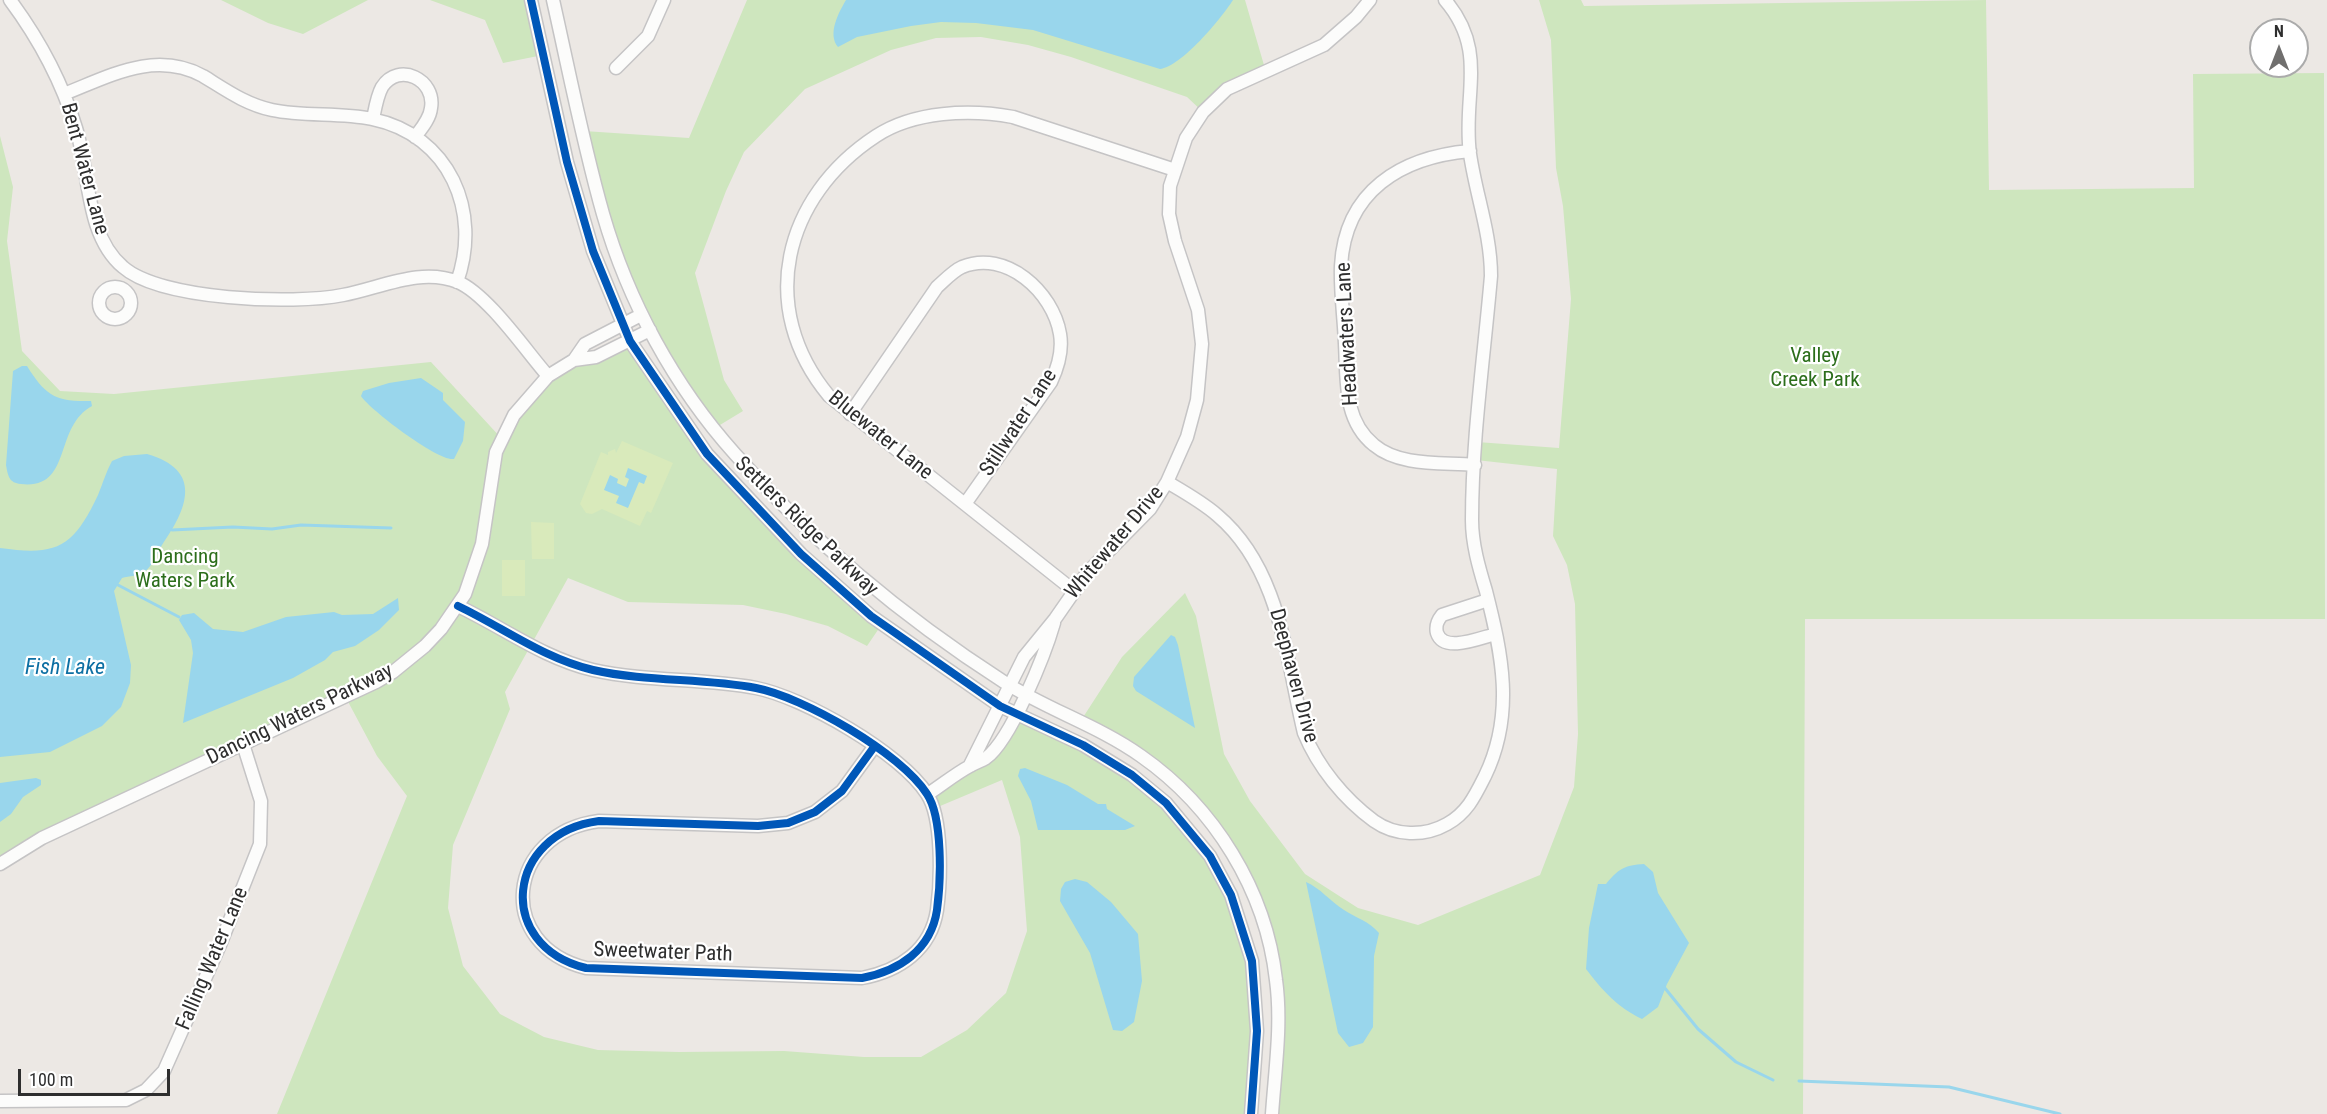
<!DOCTYPE html>
<style>
body{margin:0}
#map{position:relative;width:2327px;height:1114px;overflow:hidden;background:#ece8e4;font-family:"Roboto Condensed",sans-serif}
canvas{display:block}
.north{position:absolute;left:2249px;top:18px;width:60px;height:60px;box-sizing:border-box;background:#fff;border:2px solid #ababab;border-radius:50%;rotate:0deg;font-size:16px;font-weight:700;line-height:24px;text-align:center;color:#2e2e2e}
.north::after{content:'';display:block;margin:auto;width:21px;height:27px;background:#706f6e;clip-path:polygon(50% 0,100% 100%,50% 72%,0 100%)}
.scale{position:absolute;left:18px;top:1069px;width:152px;height:27px;box-sizing:border-box;border:3px solid #2e2e2e;border-top:0;padding-left:8px;font-size:18px;line-height:21px;white-space:nowrap;color:#2e2e2e;-webkit-text-stroke:4px #fff;paint-order:stroke}
</style>
<div id="map">
<canvas width="2327" height="1114"></canvas>
<div class="north">N</div>
<div class="scale">100 m</div>
</div>
<script>
const ctx = document.querySelector('canvas').getContext('2d');
ctx.lineJoin = 'round';
function fillPath(path, color) { ctx.fillStyle = color; ctx.fill(path, 'evenodd'); }
function trace(path, color, width, dash) { ctx.strokeStyle = color; ctx.lineWidth = width; ctx.lineCap = dash ? 'butt' : 'round'; ctx.setLineDash(dash || []); ctx.stroke(path); }
function write(font, color, halo, rows, align = 'center') {
  ctx.font = font + ' "Roboto Condensed",sans-serif'; ctx.lineWidth = 4.5; ctx.setLineDash([]); ctx.textBaseline = 'middle'; ctx.strokeStyle = halo; ctx.fillStyle = color; for (const [text, x, y, turn = 0] of rows) {
    ctx.save(); ctx.translate(x, y); ctx.rotate((+turn || 0) * Math.PI / 180); ctx.textAlign = isNaN(turn) ? turn : align; if (halo) ctx.strokeText(text, 0, 0); ctx.fillText(text, 0, 0); ctx.restore();
  }
}
fillPath(new Path2D(`
 M221,0H368L303,34L268,23Z
 M430,0H531L543,55L503,63L485,20Z
 M747,0H1245L1266,72L1247,78L1203,112L1187,97L1071,57L1028,45L981,37L936,38L891,50L805,89L744,152L726,191L695,273L724,380L743,411L715,428L650,330L603,215L584,131L689,138Z
 M1539,0H1581L1584,6L1986,0L1989,190L2194,188L2193,74L2324,73L2325,619H1805L1803,1114H1271L1278,1005L1250,887L1178,786L1080,722L1122,657L1185,593L1196,616L1224,754L1250,801L1305,874L1358,908L1418,925L1540,875L1574,787L1578,734L1575,604L1567,565L1553,536L1557,469L1476,460L1477,442L1559,448L1571,299L1563,206L1556,168L1551,40Z
 M0,136L13,187L7,241L22,351L60,391L114,394L431,362L502,439L548,376L630,341L707,454L802,554L882,624L867,646L828,626L786,614L743,605L628,602L568,578L505,692L510,709L453,845L448,908L463,966L500,1014L544,1037L598,1050L679,1052L784,1051L864,1057H921L967,1030L1006,993L1027,931L1020,837L1002,780L933,809L928,794L985,758L1017,715L1149,787L1210,856L1252,961L1251,1114H277L407,796L377,756L345,696L0,864Z`), '#cee6be');
fillPath(new Path2D(`
 M622,441L673,463L651,513L647,511L640,526L602,509L592,514L586,513L580,504L601,452L608,455V452L615,449L616,453Z
 M531,522L554,523V559H532Z
 M502,560H525V596H502Z`), '#d9eabb');
fillPath(new Path2D(`
 M846,0H1233C1221,19 1181,67 1160,69L1033,30L976,23L941,22L911,26L857,37L838,47C827,34 839,12 846,0Z
 M22,366H27C45,395 55,402 91,401L92,406C53,427 73,490 21,484C9,483 8,476 6,465L13,371Z
 M421,378L443,393V400L465,422L463,441L454,459C439,462 370,410 361,396L363,391L389,383Z
 M147,454C203,470 188,508 162,545C156,554 154,565 144,572C139,576 129,576 122,578L114,591L131,665L130,683L121,707L102,726L50,752L0,757V548C57,556 73,548 98,495C103,483 106,472 112,461L124,456Z
 M628,468L647,476L644,484L639,482L628,508L616,503L619,496L604,490L610,475L618,479L617,483L626,487L629,479L625,477Z
 M398,598L399,610L379,630L355,646L333,652L325,660L293,678L183,723L193,653L191,640L179,620L182,615L194,613L213,629L243,632L286,617L334,612L342,615L373,614Z
 M1171,635L1175,637L1178,645L1195,728L1136,691L1133,686L1134,677Z
 M1025,768L1067,785L1098,804H1106L1107,809L1135,826L1125,830H1038L1031,801L1018,776L1020,769Z
 M36,778L41,780V785L23,797L11,814L0,822V783Z
 M1644,864L1653,872L1658,893L1689,943L1667,984L1658,1007L1642,1019C1617,1007 1603,991 1586,969L1589,928L1598,884H1606C1618,869 1625,865 1644,864Z
 M1075,879L1087,882L1111,902L1138,934L1142,981L1134,1022L1122,1031L1113,1030L1090,953L1060,901L1061,889L1065,882Z
 M1306,882C1320,888 1330,901 1344,910C1356,918 1369,921 1379,933L1374,956L1373,1027L1363,1043L1349,1047L1338,1033Z`), '#99d6ec');
trace(new Path2D(`
 M172,530L233,527L272,529L301,525L391,528
 M118,585L179,617
 M1664,987L1698,1029L1736,1062L1773,1080
 M1799,1081L1949,1087L2060,1114`), '#99d6ec', 3);
const minor = new Path2D(`
 M10,0C39,39 62,82 76,128C90,173 85,235 123,267C160,300 294,305 343,295C381,288 420,267 458,282C488,295 526,351 548,376
 M531,0L567,162L593,251L630,341L707,454L801,554L871,616L1000,706L1083,745L1132,775L1166,803L1210,856L1231,895L1252,961L1257,1031L1251,1114
 M553,0C569,71 583,144 603,214C628,301 674,386 735,454C812,541 906,619 1004,682C1048,710 1099,726 1141,756C1214,807 1266,890 1276,980C1282,1024 1275,1070 1272,1114
 M616,68L648,36L664,0
 M64,94C110,76 155,50 203,76C226,90 245,104 272,110C305,117 340,112 372,119C450,135 482,212 457,282
 M373,119C375,109 377,96 382,87C399,61 436,80 431,108C430,119 421,129 415,137
 M1470,151C1401,157 1345,191 1341,266C1340,291 1344,318 1345,344C1347,380 1343,420 1374,445C1400,467 1443,462 1475,465
 M99 303a16 16 0 1 1 32 0a16 16 0 1 1-32 0Z
 M574,360L596,357L650,330
 M850,414L937,287C945,280 953,271 962,267C1006,249 1053,292 1060,334C1063,351 1058,367 1051,382L965,504
 M1167,482C1184,492 1202,502 1217,515C1280,568 1286,658 1304,733C1318,767 1344,799 1374,821C1395,836 1424,837 1447,824C1467,813 1475,796 1485,776C1515,714 1502,654 1486,591C1479,568 1472,544 1472,520C1472,439 1484,357 1491,276C1491,234 1476,195 1470,154C1462,96 1489,51 1445,0
 M1073,590L829,396C756,308 783,197 876,136C914,111 970,109 1013,117L1175,170
 M1488,600L1442,615C1438,620 1435,625 1437,633C1444,654 1482,637 1496,634
 M458,606C504,628 543,658 593,670C647,682 702,678 756,688C803,697 901,753 927,794C943,818 941,881 937,910C931,950 899,971 862,978L586,968C494,945 506,833 599,821L758,826L788,823L815,812L842,791L874,747
 M970,765L1024,657L1055,619L1087,573L1150,509L1167,482L1187,437L1197,400L1202,344L1198,310L1175,241L1169,214L1170,186L1186,138L1203,112L1227,89L1324,45L1356,17L1370,0
 M928,794C942,785 955,774 970,766C975,763 981,761 986,758C1011,740 1045,654 1054,623
 M0,864L42,838L376,682L393,672L425,646L441,629L465,594L482,544L496,452L514,415L548,376L574,360L585,344L641,315
 M0,1101L126,1100L146,1090L164,1071L220,945L260,844L261,801L243,744`);
trace(minor, '#c5c4c5', 15);
trace(minor, '#fcfcfb', 12);
trace(new Path2D(`
 M531,0L567,162L593,251L630,341L707,454L801,554L871,616L1000,706L1083,745L1132,775L1166,803L1210,856L1231,895L1252,961L1257,1031L1251,1114
 M458,606C504,628 543,658 593,670C647,682 702,678 756,688C803,697 901,753 927,794C943,818 941,881 937,910C931,950 899,971 862,978L586,968C494,945 506,833 599,821L758,826L788,823L815,812L842,791L874,747`), '#0057b8', 8);
write('21px', '#2e2e2e', '#fff', [
 ["Bent Water Lane",84,169,75],
 ["Headwaters Lane",1348,334,-93],
 ["Stillwater Lane",1019,423,-57],
 ["Bluewater Lane",880,436,39],
 ["Settlers Ridge Parkway",806,527,44],
 ["Whitewater Drive",1115,543,-50],
 ["Deephaven Drive",1293,676,75],
 ["Dancing Waters Parkway",300,715,-26],
 ["Sweetwater Path",663,953,2],
 ["Falling Water Lane",213,959,-67]
]);
write('21px', '#2c6e1b', '#fff', [
 ["Valley",1815,357],
 ["Creek Park",1815,381],
 ["Dancing",185,558],
 ["Waters Park",185,582]
]);
write('italic 22px', '#0d6fa3', '#fff', [
 ["Fish Lake",65,668]
]);
</script>
